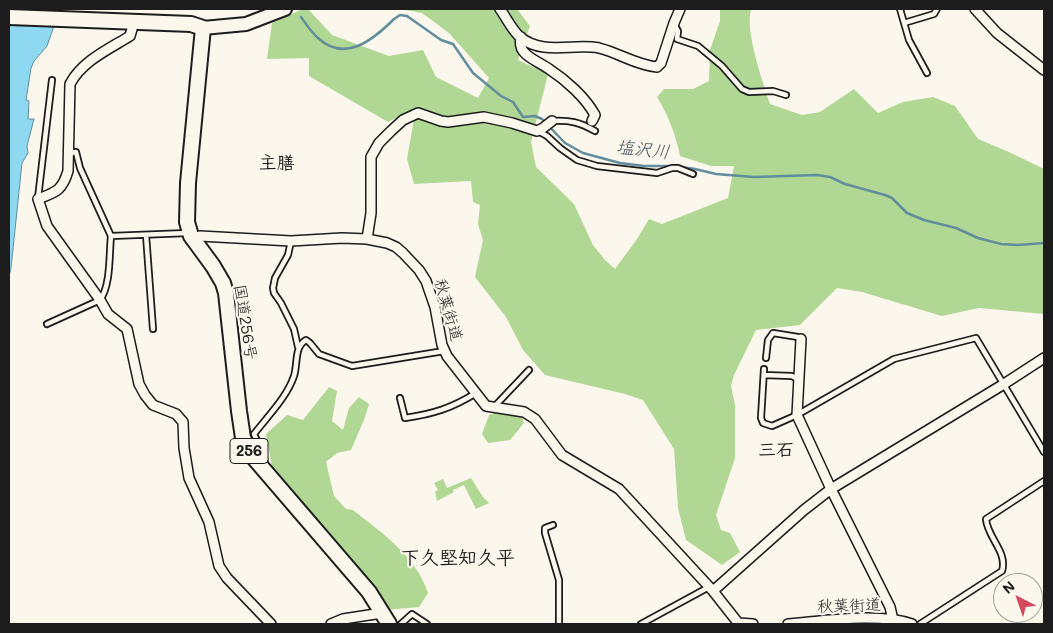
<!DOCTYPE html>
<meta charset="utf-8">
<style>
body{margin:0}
#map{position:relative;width:1053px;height:633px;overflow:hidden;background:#fbf7ec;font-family:Mali,sans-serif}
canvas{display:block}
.frame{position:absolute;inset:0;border:10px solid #1c1c1c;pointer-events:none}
.north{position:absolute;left:993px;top:573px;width:50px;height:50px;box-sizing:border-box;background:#fbf7ec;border:1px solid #a29f99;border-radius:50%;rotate:319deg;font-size:14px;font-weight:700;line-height:20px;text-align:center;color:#1c1c1c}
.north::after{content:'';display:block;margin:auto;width:18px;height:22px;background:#d1495b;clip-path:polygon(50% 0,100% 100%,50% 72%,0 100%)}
</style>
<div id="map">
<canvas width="1053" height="633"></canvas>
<div class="frame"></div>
<div class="north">N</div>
</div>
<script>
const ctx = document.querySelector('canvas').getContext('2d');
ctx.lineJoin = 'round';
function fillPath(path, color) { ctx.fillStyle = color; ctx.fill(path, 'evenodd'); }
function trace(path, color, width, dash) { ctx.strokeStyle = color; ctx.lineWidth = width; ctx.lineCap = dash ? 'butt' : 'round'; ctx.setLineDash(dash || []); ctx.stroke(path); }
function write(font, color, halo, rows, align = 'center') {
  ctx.font = font + ' Mali,"Klee One",sans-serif'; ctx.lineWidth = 4.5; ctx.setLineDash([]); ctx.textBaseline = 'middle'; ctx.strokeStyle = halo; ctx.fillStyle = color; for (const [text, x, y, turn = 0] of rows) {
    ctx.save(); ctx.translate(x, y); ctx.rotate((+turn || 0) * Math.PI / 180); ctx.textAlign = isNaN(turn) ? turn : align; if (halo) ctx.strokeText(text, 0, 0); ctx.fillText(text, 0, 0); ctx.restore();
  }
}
fillPath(new Path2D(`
 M303,9H308L332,35L389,56L423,50L436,77L478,98L489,78L449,33L422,13L400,9H517L530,26L518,60L548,74L531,142L536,167L574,204L593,245L605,260L615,269L637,239L649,219L662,224L728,198L734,166H711L680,156C676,135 668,115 657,97L664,89H693L709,81L710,50L720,21V9H751C745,33 762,79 770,104L802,115L820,112L854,89L878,113L903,102L933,97L955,106L978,139L1009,152L1044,169V314L979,308L942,316L862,292L837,288L800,325L756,330L734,375L731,386L735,405V458L716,515L721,530L730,533L740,552L722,565L686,540L678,508L674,449L643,400L625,394L545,375L523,350L506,317L475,277L483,240L478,224L480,205L473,202L471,181L414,184L407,159L416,108L388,122L309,76V58L267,59L272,23Z
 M329,387L337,391L332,421L343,430L349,408L359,397L369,404L364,420L351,450L337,453L326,462L334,496L346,509L353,510C382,533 416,556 428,593L419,607L386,610L334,540L272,467L266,434L287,415L303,420Z
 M499,411L521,415L524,423L510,440L488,443L482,434L489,415Z
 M471,478L483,497L489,503L476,509L464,485L453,490L454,492L437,501L435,492L438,490L434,483L443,479L447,488Z`), '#b0d894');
const water = new Path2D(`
 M9,9H60L47,46L34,61L31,68L26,100L29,101L28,119H34L27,146L28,153L22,163L11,268L9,276Z`);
fillPath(water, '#8fd8f1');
trace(water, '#618d9c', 1);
trace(new Path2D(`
 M301,17C306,24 311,32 318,38C345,63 373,40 394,19L400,15L407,16L441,40L453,44L473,73L501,96L513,102L523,117L535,116L542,119L565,143L583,153L620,163L644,166H673L695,169L716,174L754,177L817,175L830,177L845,184L885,195L892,198L907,213L924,220L956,228L978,238L1001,244L1018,245L1044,243`), '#618d9c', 2.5);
const service = new Path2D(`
 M900,9L909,40L927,73
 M904,23L934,14L937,9
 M674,24L678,31L677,39L698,46L722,66L742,89L749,92L773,91L786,95
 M552,121C570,120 579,122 595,131
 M538,131L547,136L560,148L577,160L597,166L657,173L672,168H678L693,174
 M69,153L76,152L80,168L111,236L188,233
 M38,198L52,80
 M146,235L153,329
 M291,241L288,255L275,278L273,288L274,293L281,303L294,329L298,347
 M47,324L100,300C111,285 109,255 111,236
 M766,358L768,340L773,333L798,337L801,339
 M764,369L761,418L763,423L772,426L797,415L894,359L976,338L1044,452
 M764,375L792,376L799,380
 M400,398L405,418C433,414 452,408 476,393
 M494,407L529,370
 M265,464L264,456L254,434C268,416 287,397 294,376C298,363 294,347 306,340L310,343L319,354L352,366L444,351
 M553,525L545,528V533L559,580V624
 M401,624L412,614L427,624
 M641,624L709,587
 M920,624L1002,571C1008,552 987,537 986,519L1044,481`);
const minor = new Path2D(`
 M500,9C506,17 512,30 520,37C543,56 573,43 599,48C619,53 636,65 657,67L661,63L674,23L680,9
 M975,9L997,33L1044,70
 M134,22L130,36C109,49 82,61 70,84L68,171C62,191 56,192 38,199L47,226L100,300L108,314L127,329L139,384L145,395L153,405L176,414L183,422L184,448L189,478L209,522L219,566L227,578L271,624
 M521,37C520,42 520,47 523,51C529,59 541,63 549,69C566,80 585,97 595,115L592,121
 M193,239L200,236L291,241L342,238L367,239L387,243L396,247L403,253L419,270L426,281L435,307L442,345L447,356L486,406L524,412L535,419L562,455L619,489L713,591L739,624
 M367,239L371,213V157L379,143L391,131L403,120L418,113L441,121L448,122L484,117L512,123L537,131L543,128L552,121
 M801,339L797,415L831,489L890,607L893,620
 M713,591L804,510L831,489L1004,384L1044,358
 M738,623L753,624
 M331,624L343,619L382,613
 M788,624C824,621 878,612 912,624`);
const secondary = new Path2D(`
 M203,28L246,24L285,9`);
const trunk = new Path2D(`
 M9,17L191,24L203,28L188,183L187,222L191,236L213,266L223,283L226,293L239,411L243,438L253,457L369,592L389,624`);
trace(service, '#1c1c1c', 8);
trace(minor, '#1c1c1c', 12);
trace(secondary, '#1c1c1c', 16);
trace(trunk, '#1c1c1c', 18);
trace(service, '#fbf7ec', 4.5);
trace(minor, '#fbf7ec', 9);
trace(secondary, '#fbf7ec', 12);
trace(trunk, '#fbf7ec', 14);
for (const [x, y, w] of [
 [249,451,38]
]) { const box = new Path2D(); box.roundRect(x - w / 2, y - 12.5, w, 25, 4); ctx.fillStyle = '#fbf7ec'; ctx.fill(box); trace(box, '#1c1c1c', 1); }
write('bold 15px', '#1c1c1c', null, [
 ["256",249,451]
]);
write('16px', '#1c1c1c', '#fbf7ec', [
 ["秋葉街道",448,310,74],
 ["国道256号",245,322,81],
 ["秋葉街道",849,606,-2]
]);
write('italic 18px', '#3e545c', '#fbf7ec', [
 ["塩沢川",643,150,6]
]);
write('bold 18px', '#1c1c1c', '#fbf7ec', [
 ["主膳",277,163],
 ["三石",776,450]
]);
write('bold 19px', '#1c1c1c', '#fbf7ec', [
 ["下久堅知久平",458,558]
]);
</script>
